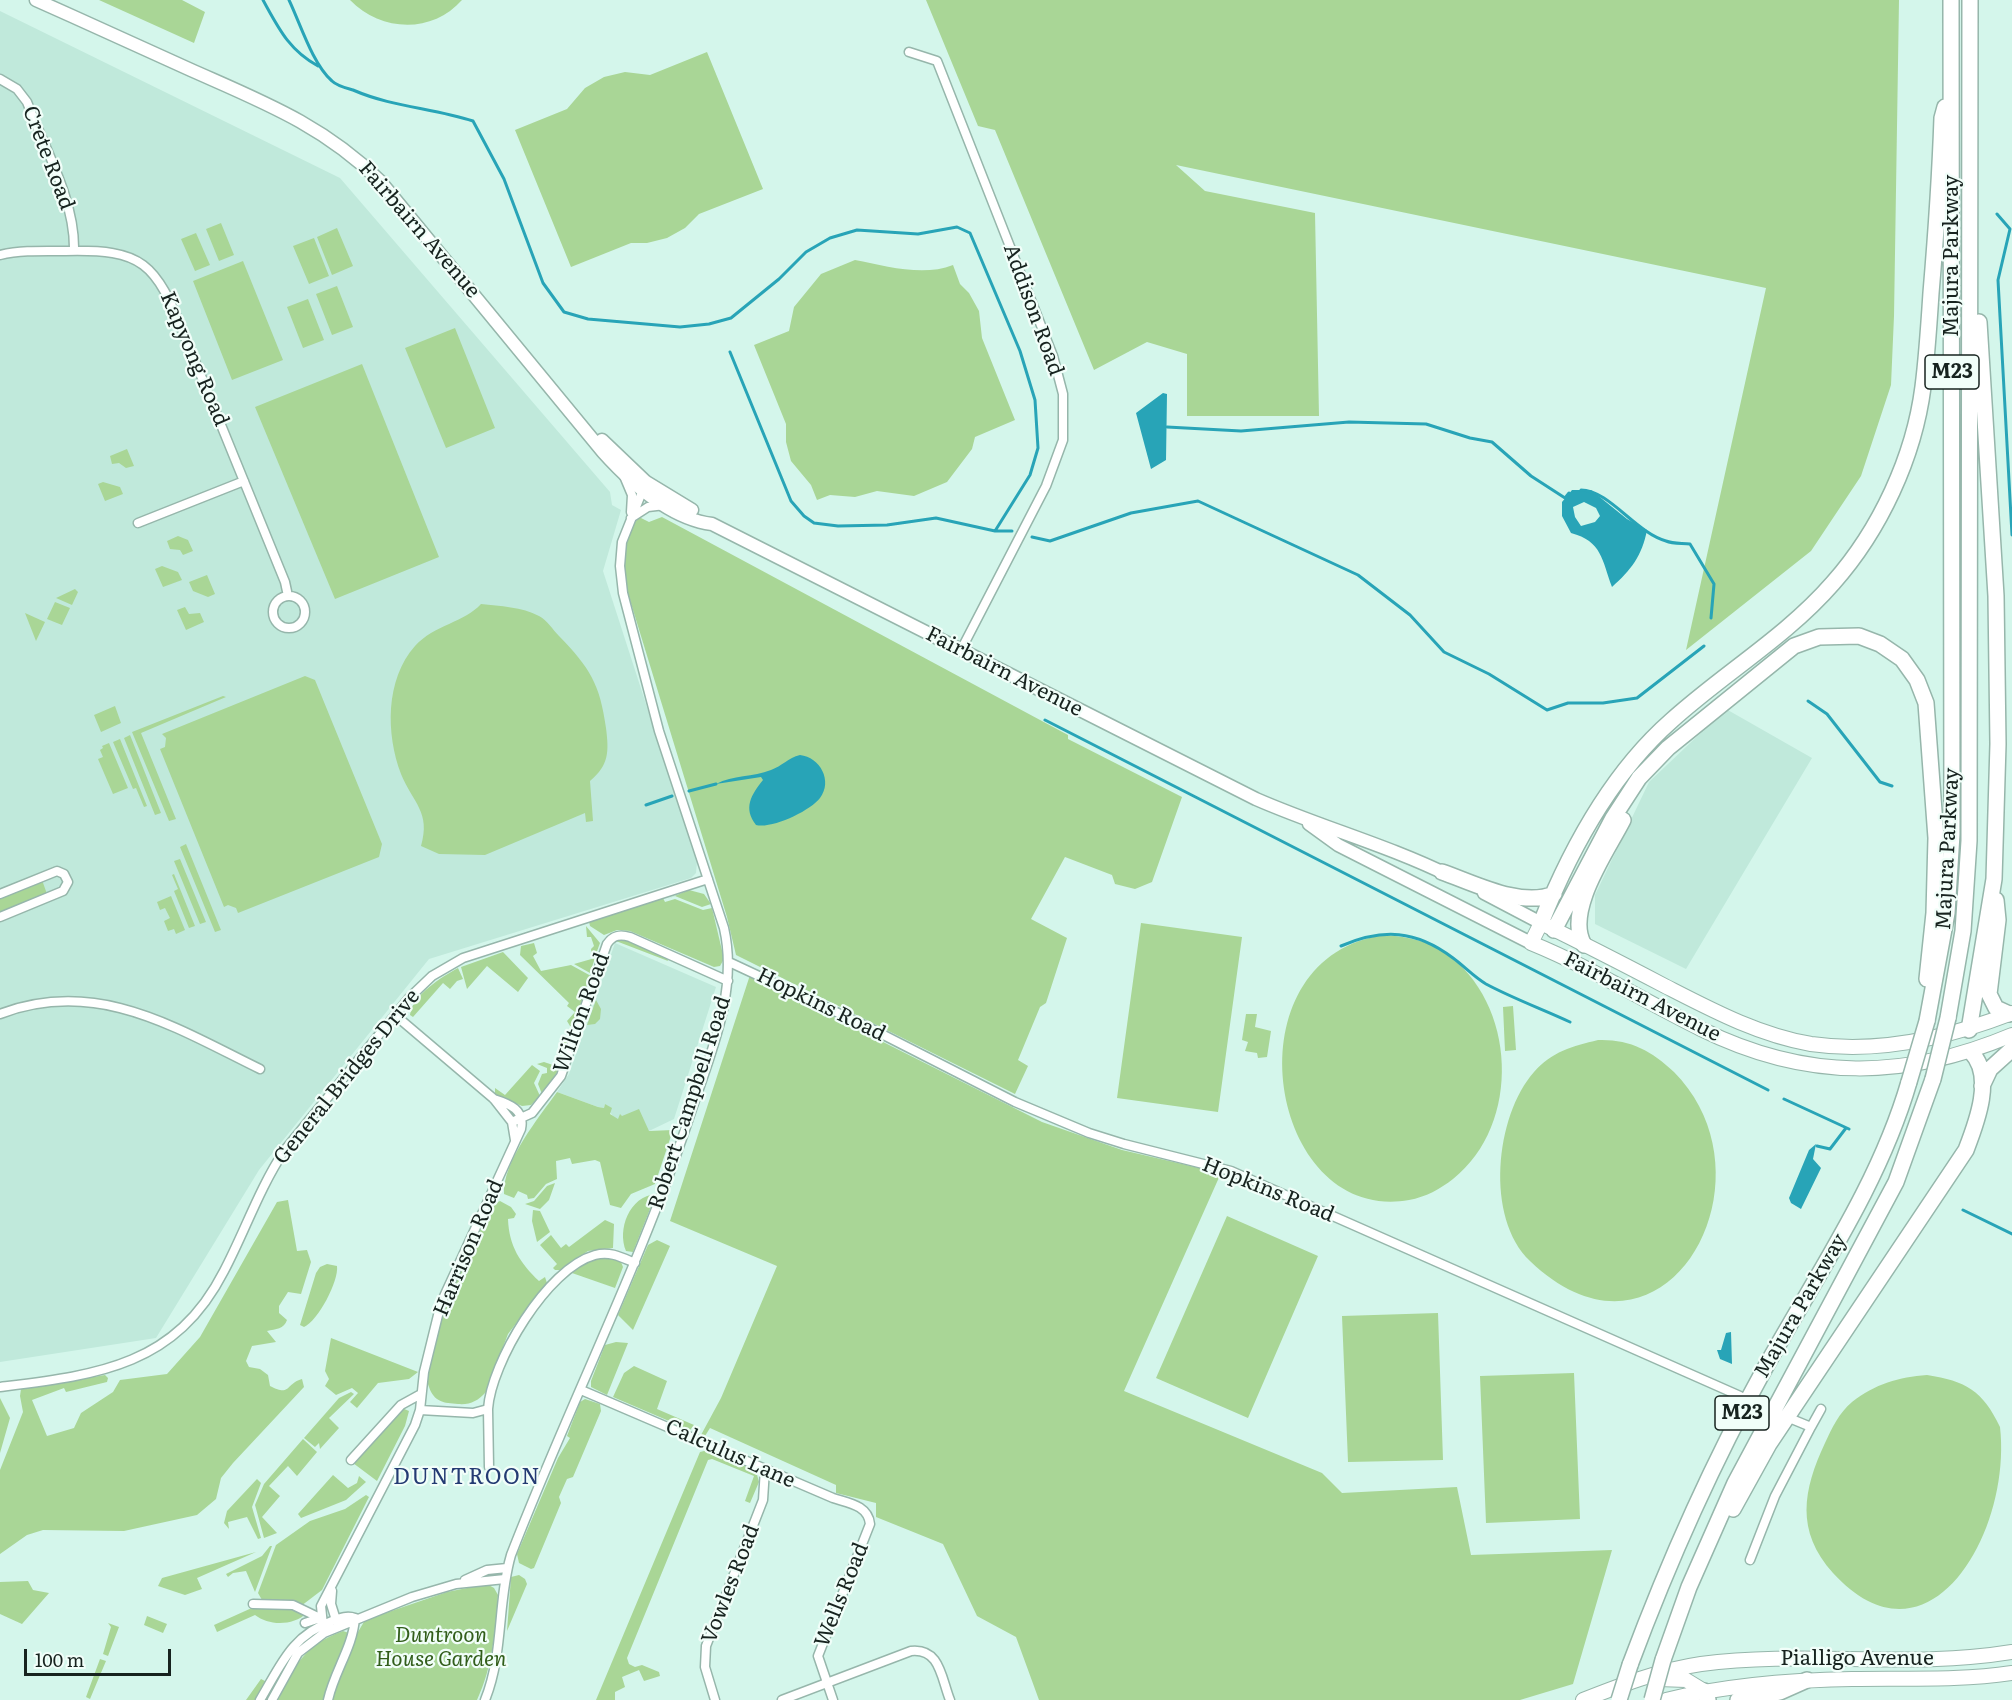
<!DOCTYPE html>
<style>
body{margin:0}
#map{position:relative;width:2012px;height:1700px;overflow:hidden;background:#d4f6eb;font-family:Literata,serif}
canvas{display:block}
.scale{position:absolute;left:24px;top:1649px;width:147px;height:27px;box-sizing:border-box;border:3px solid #17231f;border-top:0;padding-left:8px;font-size:18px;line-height:21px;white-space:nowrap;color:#17231f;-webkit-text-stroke:4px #f1fef9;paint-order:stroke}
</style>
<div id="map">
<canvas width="2012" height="1700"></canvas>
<div class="scale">100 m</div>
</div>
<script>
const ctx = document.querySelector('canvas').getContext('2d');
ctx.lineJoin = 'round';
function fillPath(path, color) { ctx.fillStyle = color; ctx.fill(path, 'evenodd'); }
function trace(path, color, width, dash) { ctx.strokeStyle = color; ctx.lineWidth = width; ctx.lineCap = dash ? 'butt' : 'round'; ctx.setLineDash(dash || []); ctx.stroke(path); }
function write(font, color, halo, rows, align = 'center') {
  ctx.font = font + ' Literata,serif'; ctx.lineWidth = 4.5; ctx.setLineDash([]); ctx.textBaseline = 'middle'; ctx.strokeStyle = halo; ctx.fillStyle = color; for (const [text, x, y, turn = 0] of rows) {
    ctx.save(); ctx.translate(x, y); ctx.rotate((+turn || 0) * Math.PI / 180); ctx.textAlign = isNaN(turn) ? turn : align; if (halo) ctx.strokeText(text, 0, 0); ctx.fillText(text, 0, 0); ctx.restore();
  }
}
fillPath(new Path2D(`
 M0,11L340,178L610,492L612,505L621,510L603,571L697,862L696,873L691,878L429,959L259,1170L156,1338L0,1362Z
 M1726,709L1812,758L1686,969L1595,924V895L1649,782Z
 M615,943L716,987L674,1119L649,1131L614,1118L605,1104L604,1108L598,1107L557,1092L569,1074Z`), '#c0e9db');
fillPath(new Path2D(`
 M99,0H182L205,12L194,43Z
 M350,0H462C432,34 381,32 350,0Z
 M926,0H1899L1894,316L1891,385L1861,476L1811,551L1686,650L1766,288L1176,165L1205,191L1315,213L1319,416H1187V354L1147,342L1094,370L995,130L978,126Z
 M707,52L763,189L699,214L685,228L667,238L647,243H631L571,267L515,130L567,109L585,88L604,77L625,72L650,75Z
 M221,223L234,255L219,261L206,229Z
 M337,228L353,266L332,275L317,237Z
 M196,233L210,265L195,271L181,239Z
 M314,238L329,276L309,284L293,246Z
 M855,260C886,266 923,277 953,265L960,284L969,293L979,311L982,338L1015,420L975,437L972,449L947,482L914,496L877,491L855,497L830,495L817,500L811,485L791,461L786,442V424L754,345L789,331L794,307L821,274Z
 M243,261L283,360L232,380L193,281Z
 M337,286L353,327L332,335L316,294Z
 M308,299L324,340L303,348L287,307Z
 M455,328L495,428L446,448L405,348Z
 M362,364L439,557L335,599L255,407Z
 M127,449L134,466L126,468L119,463L112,464L110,456Z
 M103,482L120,487L123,494L105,501L98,484Z
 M639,517L649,522L662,517L1068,735V739L1182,797L1152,882L1135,889L1115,884L1112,875L1065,857L1031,919L1067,938L1046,1003L1040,1007L1018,1060L1028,1066L1015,1094L736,955L727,917L626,587C623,563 623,537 639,517Z
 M178,536L188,540L193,551L183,555L180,550L170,549L167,541Z
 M162,566L178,572L182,580L163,587L155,569Z
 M207,575L215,594L208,597L193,591L189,582Z
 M75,589L78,592L72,605L56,598Z
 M55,602L70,608L62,625L47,619Z
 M481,604C500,606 522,607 539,616C547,620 553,630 559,636C590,668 600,684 606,728C609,752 609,765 590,781L593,821L586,822L585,813L485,855L439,854L421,846C431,812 413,803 401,774C386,734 385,680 415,646C434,625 465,622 481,604Z
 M185,607L189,614L200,613L204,622L186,630L177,610Z
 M25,613L45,622L36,641Z
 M305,676L315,680L382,844L379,857L238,913L236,908L228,905L224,907L160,749L165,747L166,738L162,734Z
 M223,696L226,697L141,733L176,819L169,821L132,732Z
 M115,706L121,723L101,732L94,715Z
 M130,735L161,813L155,815L124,738Z
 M120,739L147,806L144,807L136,788L133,789L113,742Z
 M109,743L128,788L113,794L98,759L103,757L100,750L103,748L102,746Z
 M186,844L221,930L215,932L180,847Z
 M180,859L206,922L200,924L174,861Z
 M174,874L195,926L189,928L174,891L178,889L172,875Z
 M42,880L47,894L0,913V897Z
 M689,890L704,894L711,904L702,907L675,896L667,899Z
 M171,896L185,930L176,934L174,929L168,931L164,921L170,918L165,908L160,910L157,902Z
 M663,898L665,902L675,899L703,910L712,908L724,959L720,966L714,967L630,931L617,930L604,935L590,926L589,922Z
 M1141,923L1242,937L1218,1112L1117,1098Z
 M586,926L600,943L596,954L592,955L591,949L594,946L591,937H587Z
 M1385,935C1407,937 1427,940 1445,953C1517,1002 1522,1125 1453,1179C1440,1189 1426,1197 1409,1200C1267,1225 1225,956 1385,935Z
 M625,939L667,958L668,961L616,941Z
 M534,943L537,953L533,956L541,971L571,965L591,976L574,1026H570L567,1021L575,1012L567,1006L569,1003L520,955L521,946Z
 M503,952L528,978L518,992L487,966L467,989L461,967Z
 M595,958L590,973L574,964Z
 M458,968L463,979L457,981L450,989L443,983L413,1017L410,1015C412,995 442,977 458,968Z
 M750,975L1042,1122L1122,1150L1221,1173L1124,1391L1322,1473L1342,1493L1457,1487L1471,1555L1612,1550L1573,1684L1520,1700H1039L1016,1637L977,1616L943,1544L876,1517V1503L836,1493V1485L710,1428L705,1436L701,1435L721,1398L777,1266L670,1221Z
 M596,1000L601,1009L600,1019L595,1024L587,1025Z
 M1513,1006L1516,1050L1505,1051L1503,1007Z
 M1246,1014H1257L1255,1027L1271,1031L1267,1057L1258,1058L1257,1053L1245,1051L1248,1042L1242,1040Z
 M565,1036L569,1040L558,1071L542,1094L538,1084L542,1074L547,1073V1068L537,1064L544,1062L553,1065Z
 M1598,1040C1629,1039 1651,1050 1674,1072C1781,1180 1664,1389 1530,1261C1485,1218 1495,1116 1534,1072C1551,1052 1573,1046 1598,1040Z
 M532,1065L540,1071L534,1083L540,1096L531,1105L522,1106L495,1094V1088L505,1095Z
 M557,1092L598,1107L604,1108L605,1104L612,1108L610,1114L618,1119L620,1114L622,1116L639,1109L649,1131L673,1130L655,1184L631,1194L621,1208L610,1205L600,1162L595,1160L572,1164L570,1158L556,1161L557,1179L546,1184L534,1198L528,1199L527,1195L518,1191L514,1198L504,1194C502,1162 540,1116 557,1092Z
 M555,1183L549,1200L540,1209L525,1204L534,1201L547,1186Z
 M656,1194L633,1252L626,1251C617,1230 629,1196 656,1194Z
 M288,1200L297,1251L307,1250L311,1262L301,1294L288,1292L279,1306V1313L287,1320C284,1329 276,1329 267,1331L276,1342L252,1346L246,1361L249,1367L260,1369L268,1375L270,1386C291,1397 285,1384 302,1379L304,1387L233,1463L221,1478L216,1499L197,1515L124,1531L43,1530L27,1535L0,1554V1470L23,1412L20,1396L21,1389L105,1375L108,1378L107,1382L66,1392L64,1388L32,1400L47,1436L74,1428L81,1413L113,1392L120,1380L167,1374L200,1337L277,1202Z
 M500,1201L511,1207L516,1214L514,1218L508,1219C509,1246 520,1263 539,1281L545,1277L547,1283L508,1334L486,1392C478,1401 470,1405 458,1404C444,1403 434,1402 429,1387C418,1357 476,1236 492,1205Z
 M533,1210L540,1211L550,1232L537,1242L532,1221Z
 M1227,1216L1318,1256L1248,1418L1156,1378Z
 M605,1220L614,1224L613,1248L588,1251L560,1270H555L553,1268L557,1264L540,1245L551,1235L561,1248L566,1244L569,1247Z
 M657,1240L670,1246L633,1330L618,1315L648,1245Z
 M607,1257L621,1262L623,1267L615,1288L572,1273L587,1262Z
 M327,1264L337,1266C339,1281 318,1321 304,1327L300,1325L316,1273L320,1267Z
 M1438,1313L1443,1460L1348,1462L1342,1316Z
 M331,1338L418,1372L409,1379L378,1383L357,1408L350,1402L358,1393L352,1388L336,1395L325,1386L329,1379L325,1371Z
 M616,1342L628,1343L607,1395L591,1387V1381L605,1345Z
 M634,1366L667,1381L657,1409L694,1425L690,1430L613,1397L624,1373Z
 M1574,1373L1580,1519L1486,1523L1480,1376Z
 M1927,1375C1966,1381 1983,1391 2000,1427C2012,1533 1928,1677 1833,1573C1795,1531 1803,1490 1825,1443C1832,1428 1839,1413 1852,1402C1875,1384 1899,1377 1927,1375Z
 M351,1392L354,1394L329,1418L339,1428L320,1449L319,1443L315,1447L304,1438L339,1398Z
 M0,1398L10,1418L0,1453Z
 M585,1399L600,1404L601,1411L573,1477L567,1479L559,1497L561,1503L534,1568L531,1569L519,1563L517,1554L558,1458L570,1438L567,1436L580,1402Z
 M402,1408L409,1411L405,1426L377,1481L353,1463Z
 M303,1439L317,1452L297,1476L288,1466L269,1486L280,1496L262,1517L277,1533L264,1538L255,1505L264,1484Z
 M708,1450L756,1471L759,1482L750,1503L745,1501L754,1476L712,1459L708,1460L627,1658L629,1664L635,1667L642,1665L659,1672L660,1676L644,1681L639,1670L622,1677L625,1687L615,1692V1700H596L700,1452Z
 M333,1475L348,1488L357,1483L359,1476L366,1482L346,1500L301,1518L298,1514Z
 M257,1479L261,1483L252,1507L261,1538L258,1539L247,1517L228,1522L229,1529L224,1523L227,1511Z
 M366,1495L369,1497L322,1590L301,1606L262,1600L258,1593L276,1545L310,1521L345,1509Z
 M270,1546H272L255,1592L246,1571L233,1573L228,1577L226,1574L262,1556Z
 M256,1552L197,1578L202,1589L185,1595L158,1586L162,1578Z
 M519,1575L525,1579L527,1584L507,1631L511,1577Z
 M28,1581L33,1590L49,1593L22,1624L0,1614V1582Z
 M487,1584L494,1588L498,1595C495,1632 493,1666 477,1700H331L351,1644L365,1620L447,1592Z
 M254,1607H287L307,1613C293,1626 269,1626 255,1615L217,1632L214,1625Z
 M147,1616L167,1624L163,1633L144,1625Z
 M108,1623L119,1627L108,1656L103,1654L111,1627Z
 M343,1631L349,1633L335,1667L325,1700H278C296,1664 303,1646 343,1631Z
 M100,1659L106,1661L90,1699L86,1697Z
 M261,1679L267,1682L257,1700H246Z`), '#a9d696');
fillPath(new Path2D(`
 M1163,393L1167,394L1166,460L1151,469L1136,413Z
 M1572,490H1591L1627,519L1647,530C1642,556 1631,570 1612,587C1602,560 1602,541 1571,533L1562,516V502ZM1584,502L1596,508L1600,516L1595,522L1581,526L1575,517L1573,507Z
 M800,755C820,757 833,781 820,798C810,811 772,829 756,825C743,808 751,795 763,780L761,777L716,784C733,775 753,777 771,770C782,766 788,758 800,755Z
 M1816,1144L1813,1159L1821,1168L1801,1209L1791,1203L1789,1198L1809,1150Z
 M1731,1332L1732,1364L1720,1359L1717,1350H1721L1726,1333Z`), '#28a4b7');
trace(new Path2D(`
 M263,0C279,29 289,50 318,66
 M289,0C300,23 313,65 332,81C337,86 346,88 353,90C392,107 433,108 473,121L504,179L543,283L564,312L588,319L680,327L709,324L731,318L779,279L806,252L830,238L857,230L918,234L957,227L970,233L1020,351L1035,400L1038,448L1030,475L995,531L936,518L887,525L838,526L814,523L804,516L791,501L730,352
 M1997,214L2010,229L1998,280L2012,535
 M1167,427L1241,431L1349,422L1426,424L1470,438L1492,442L1531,476L1565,498L1569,493
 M1581,490C1609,490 1636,533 1666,541C1673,544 1682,543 1690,544L1714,584L1711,618
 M995,531H1012
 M1032,537L1050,541L1131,513L1198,501L1358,575L1410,615L1444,652L1489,674L1547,710L1568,703H1603L1637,698L1704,646
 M1808,701L1827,714L1880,782L1892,786
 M1045,720L1768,1090
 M689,791L716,784
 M646,805L672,796
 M1341,946C1383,928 1416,930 1453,958C1464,966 1474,977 1486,984C1512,998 1542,1009 1570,1022
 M1784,1099L1849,1129
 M1817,1146L1830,1149L1846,1128
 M1963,1210L2012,1234`), '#28a4b7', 3);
trace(new Path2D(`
 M1746,1398L1775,1411`), '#aeccc2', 8, [8, 4]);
const street = new Path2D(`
 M909,52L937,61L1053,356L1063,394V440L1046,486L961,650
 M0,79L17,89L27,102C45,149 75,200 74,250
 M0,255C21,250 43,251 65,251C144,249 155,263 184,334L285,582L288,596
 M624,476L632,495L631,512
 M631,518L648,507L665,505
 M138,523L244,481
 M273 612a16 16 0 1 1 32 0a16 16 0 1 1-32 0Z
 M0,894L57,871L64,874L68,882L63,891L0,917
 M729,962L864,1025L1015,1102L1089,1133L1124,1144L1231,1171L1740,1396
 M0,1014C97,977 176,1028 260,1069
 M395,1015L494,1099L512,1122L515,1140
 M512,1122L532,1113L561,1076L607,944C613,935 620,934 630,937L728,981
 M0,1387C96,1375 175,1367 224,1271C245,1231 259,1189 284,1151L409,998L432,976L463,958L708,879
 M581,1390L833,1498C848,1503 868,1505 870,1524L818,1656L833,1700
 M488,1409L489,1467
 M420,1410L473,1413L488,1409C491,1363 547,1268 595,1255C610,1251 621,1257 635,1263
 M1811,1427L1821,1409
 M351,1460L401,1405L421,1394
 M1750,1560L1775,1496L1811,1427L1794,1420
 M465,1580L487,1570L507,1568
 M332,1591L331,1604L336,1620
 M253,1604L293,1605L320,1618
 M305,1623L320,1618
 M332,1629L323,1625L321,1606L415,1425L420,1410L424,1372L441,1303L521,1129C525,1110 510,1104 494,1099
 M260,1700C281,1665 291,1636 332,1621C340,1618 347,1615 355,1618
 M272,1700L298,1653L324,1633L412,1597L456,1584L505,1579
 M328,1700C334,1672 353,1647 355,1618
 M485,1700C504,1653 497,1603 511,1555C569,1405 642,1262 692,1109C712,1050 738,990 724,928L659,731L623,593L620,566L622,542L644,487
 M715,1700L705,1667L706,1646L763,1500L765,1469
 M782,1700L911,1651C940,1648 941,1677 950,1700`);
const secondary = new Path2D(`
 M36,0C88,23 140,47 191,70C263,102 323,125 380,181L603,452C630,482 670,519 712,524L1256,799C1320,827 1387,845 1450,876
 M602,440L646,482L692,510
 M1309,824L1338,845L1531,943
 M1484,893L1541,923`);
const primary = new Path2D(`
 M2012,1013C1948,1038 1880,1054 1811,1044C1758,1035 1710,1009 1663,985C1623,964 1582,943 1541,923L1531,943C1590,967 1644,1001 1701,1029C1806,1081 1905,1080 2012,1035
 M1659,1679L1686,1680L1704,1691
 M1583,1700C1621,1685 1660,1670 1701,1664C1804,1650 1909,1669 2012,1652
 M1666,1700C1727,1685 1789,1680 1852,1679C1906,1678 1959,1681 2012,1673`);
const highway = new Path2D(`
 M1442,872C1474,883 1521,908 1554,894
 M1996,900L1998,920L1989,994L1996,1008L2009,1014
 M1541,923C1570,850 1612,773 1671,721C1724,673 1786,637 1833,583C1880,530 1914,457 1923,387C1927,356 1929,324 1931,293C1936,234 1940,176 1942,118L1945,107
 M1554,930L1613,818L1639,778L1668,748L1794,646L1819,637L1859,636L1880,644L1902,659L1917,680L1926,703L1936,838L1934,913L1927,979
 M1584,945C1564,911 1608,850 1623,820
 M1948,1018L1963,931L1969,841L1970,0
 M1927,1021L1947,913L1952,834L1951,0
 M1969,1030L1994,879L1998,744L1996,596L1979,322
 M1982,1086L1990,1069L2012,1049
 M1733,1509L1769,1444L1966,1150C1976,1124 1995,1076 1971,1052
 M1663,1660L1689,1587L1735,1483L1896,1182L1933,1079
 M1630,1665C1668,1563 1712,1464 1765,1368C1817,1274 1879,1185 1909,1082
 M1704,1691L1708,1700
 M1738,1700L1780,1692L1807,1680`);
trace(street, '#96b6ab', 11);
trace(secondary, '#96b6ab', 15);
trace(primary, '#96b6ab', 16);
trace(highway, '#96b6ab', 18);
trace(street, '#fff', 8);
trace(secondary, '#fff', 12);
trace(primary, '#fff', 14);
trace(highway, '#fff', 15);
const highwayBridge = new Path2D(`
 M1933,1079L1948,1018
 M1909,1082L1927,1021
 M1619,1700L1630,1665
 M1652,1700L1663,1660`);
trace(highwayBridge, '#96b6ab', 18, []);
trace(highwayBridge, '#fff', 15);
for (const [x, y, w] of [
 [1952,372,54],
 [1742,1413,54]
]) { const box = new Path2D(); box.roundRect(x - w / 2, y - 17, w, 34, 4.5); ctx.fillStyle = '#f1fef9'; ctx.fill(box); trace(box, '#17231f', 1.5); }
write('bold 20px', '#17231f', null, [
 ["M23",1952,372],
 ["M23",1742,1413]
]);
write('21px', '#17231f', '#f1fef9', [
 ["Crete Road",48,158,69],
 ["Fairbairn Avenue",419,230,49],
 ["Majura Parkway",1952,256,-90],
 ["Addison Road",1033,310,70],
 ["Kapyong Road",194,359,67],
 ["Fairbairn Avenue",1004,672,27],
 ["Majura Parkway",1948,849,-87],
 ["Fairbairn Avenue",1642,997,27],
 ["Hopkins Road",821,1005,26],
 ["Wilton Road",582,1013,-70],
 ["General Bridges Drive",347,1077,-51],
 ["Robert Campbell Road",690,1103,-72],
 ["Hopkins Road",1268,1190,22],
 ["Harrison Road",469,1248,-67],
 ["Majura Parkway",1801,1306,-60],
 ["Calculus Lane",730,1454,24],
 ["Vowles Road",731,1584,-69],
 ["Wells Road",842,1595,-68],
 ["Pialligo Avenue",1857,1659]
]);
write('italic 21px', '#325e1b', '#f1fef9', [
 ["Duntroon",441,1636],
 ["House Garden",441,1660]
]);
ctx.letterSpacing = '1.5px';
write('22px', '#243b73', '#f1fef9', [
 ["DUNTROON",467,1478]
]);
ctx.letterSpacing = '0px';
</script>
